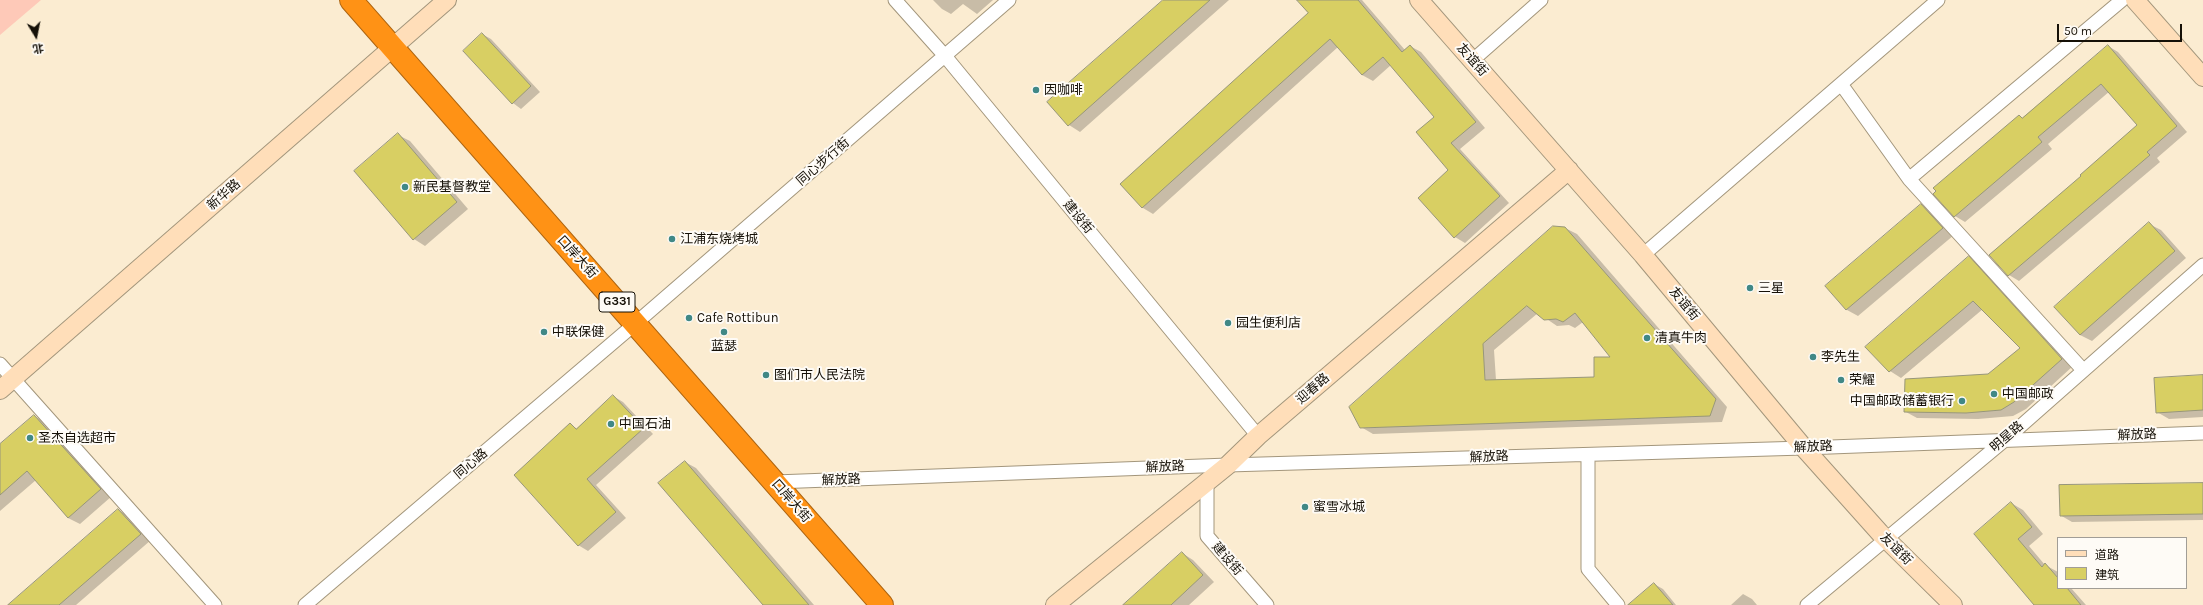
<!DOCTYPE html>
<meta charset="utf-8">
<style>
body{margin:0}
#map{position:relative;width:2203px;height:605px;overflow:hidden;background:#fbecd1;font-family:Karla,"Noto Sans SC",sans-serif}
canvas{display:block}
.legend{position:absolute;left:2057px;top:537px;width:130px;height:52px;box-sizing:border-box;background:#fefbf6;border:1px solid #a19d96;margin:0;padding:5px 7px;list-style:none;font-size:12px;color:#151007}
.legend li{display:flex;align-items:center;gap:8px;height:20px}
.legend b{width:20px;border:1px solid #a19d96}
.north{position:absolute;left:16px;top:16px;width:40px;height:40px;-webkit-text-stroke:3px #fefbf6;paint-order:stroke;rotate:170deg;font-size:11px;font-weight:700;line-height:16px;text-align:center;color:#151007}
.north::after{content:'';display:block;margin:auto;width:14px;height:18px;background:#151007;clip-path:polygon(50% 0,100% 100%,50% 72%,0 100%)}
.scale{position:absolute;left:2057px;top:24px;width:125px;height:18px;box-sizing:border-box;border:2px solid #151007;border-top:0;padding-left:5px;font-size:12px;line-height:14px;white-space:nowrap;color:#151007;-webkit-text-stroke:3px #fefbf6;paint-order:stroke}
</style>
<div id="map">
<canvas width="2203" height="605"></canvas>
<ul class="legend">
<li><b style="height:5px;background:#ffdeb9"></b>道路</li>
<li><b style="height:11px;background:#d8cf63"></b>建筑</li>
</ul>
<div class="north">北</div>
<div class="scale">50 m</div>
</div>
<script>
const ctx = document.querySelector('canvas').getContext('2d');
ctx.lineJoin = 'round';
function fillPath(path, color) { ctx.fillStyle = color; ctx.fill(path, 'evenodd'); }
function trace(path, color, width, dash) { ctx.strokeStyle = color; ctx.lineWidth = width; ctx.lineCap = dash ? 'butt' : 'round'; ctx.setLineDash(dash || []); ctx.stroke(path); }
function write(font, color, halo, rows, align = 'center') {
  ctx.font = font + ' Karla,"Noto Sans SC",sans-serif'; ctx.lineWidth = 4; ctx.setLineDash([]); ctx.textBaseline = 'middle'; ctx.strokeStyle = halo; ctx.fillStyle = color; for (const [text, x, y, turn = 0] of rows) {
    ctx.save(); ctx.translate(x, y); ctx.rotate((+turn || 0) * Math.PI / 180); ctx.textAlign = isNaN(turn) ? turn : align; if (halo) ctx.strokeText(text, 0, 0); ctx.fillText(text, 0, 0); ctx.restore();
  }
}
fillPath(new Path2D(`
 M0,0H41L0,35Z`), '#fec9b8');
fillPath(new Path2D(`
 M933,0H993L977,14L963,4L951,14L942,9Z
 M1164,0H1229L1080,132L1069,125Z
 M1299,0H1362L1405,50L1410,46L1421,52L1485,128L1460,149L1509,203L1465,243L1455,237L1449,170L1436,117L1391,65L1373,81L1362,75L1338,47L1153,214L1143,208L1121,184L1310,13Z
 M482,34L491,39L540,92L521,109L513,103L464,51Z
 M2108,46L2118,52L2187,132L2157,158L2160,162L2019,281L2009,275L1991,255L2083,177L2138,125L2110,91L2048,144L2052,149L1965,222L1955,216L2019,116L2023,118Z
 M398,135L410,141L468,209L425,246L414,239Z
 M1921,205L1933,212L1954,235L1858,316L1847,310L1826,286Z
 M2149,224L2161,230L2186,258L2092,341L2080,335Z
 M1565,228L1577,234L1727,407L1722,422L1373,434L1361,427ZM1538,313L1557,326L1569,325L1575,328L1583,322L1612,358L1595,378L1496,380L1494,350Z
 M1969,258L1980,264L2073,366L2026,409L2013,416L1978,419L1917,418L1906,412L1989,375L2021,348L1983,309L1901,378L1890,371Z
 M2203,376V417L2169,419L2157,412Z
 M613,396L623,402L653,434L596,485L626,518L588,551L578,545L570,425L578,429Z
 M34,416L46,422L112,496L80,524L68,518L36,480L0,511V446Z
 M685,462L696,468L814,605H764Z
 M2203,484V520L2072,522L2060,515Z
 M2011,503L2023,510L2043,534L2029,546L2045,565L2058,572V588H2071L2086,605H2035L1975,534Z
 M118,510L129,516L151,540L76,605H9Z
 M1182,553L1193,560L1214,582L1189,605H1125Z
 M1654,584L1663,589L1676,605H1629Z
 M1743,594L1752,599L1757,605H1731Z`), '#0003');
const building = new Path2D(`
 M1163,0H1210L1068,126L1047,102Z
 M1297,0H1358L1402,52L1410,45L1476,122L1451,143L1500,196L1454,238L1418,198L1448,170L1416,132L1434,117L1383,57L1362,75L1330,39L1142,208L1120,184L1308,13Z
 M482,33L531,86L512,104L463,51Z
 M2108,45L2177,126L2147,152L2150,155L2008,276L1989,255L2081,176L2080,175L2137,125L2101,84L2038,137L2042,142L1954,217L1933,194L1936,191L1933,188L2019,115L2022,118Z
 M398,133L457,202L413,240L354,171Z
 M1921,204L1943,228L1846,310L1825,286Z
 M2149,222L2175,251L2080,335L2054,307Z
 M1553,226L1565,227L1716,399L1710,416L1360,428L1349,407ZM1527,306L1544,320L1556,319L1563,322L1575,313L1610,357H1594V377L1485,380L1483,344Z
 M1969,256L2062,359L2014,402L2001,410L1966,413L1904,412L1905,379L1988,374L2020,348L1973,301L1889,372L1865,347Z
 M2203,375V410L2156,413L2154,378Z
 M613,395L644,428L587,479L616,512L578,546L514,475L570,423L576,429Z
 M34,415L101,489L68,518L27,471L0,495V444Z
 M685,461L809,605H763L658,483Z
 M2203,483V514L2060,516L2059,485Z
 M2011,502L2032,527L2018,539L2042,567L2045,563L2058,578V588H2067L2081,605H2034L1974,534Z
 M118,509L141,534L59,605H8Z
 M1182,552L1203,575L1171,605H1123Z
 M1654,583L1673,605H1628Z`);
fillPath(building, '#d8cf63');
trace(building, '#97967a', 1);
const street = new Path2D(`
 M895,0L945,56L1258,436
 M1473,60L1541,0
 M1841,84L1909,179L2083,370
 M1909,179L2122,0
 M1643,255L1938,0
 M0,364L215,605
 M1588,455V569L1618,605
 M775,482L1228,465L1804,448L2203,433
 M1207,482V536L1267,605
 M305,605L636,323L1009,0
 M1807,605L2006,439L2203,265`);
const secondary = new Path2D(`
 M1419,0L1643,255L1804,448L1880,533L1953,605
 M2135,0L2203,77
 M0,390L447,0
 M1055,605L1228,465L1258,436L1569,170`);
const highway = new Path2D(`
 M351,0L882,605`);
trace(street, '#a3967c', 15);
trace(secondary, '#a3967c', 20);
trace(highway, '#ad6410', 24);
trace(street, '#fff', 13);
trace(secondary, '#ffdeb9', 18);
trace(highway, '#ff9215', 22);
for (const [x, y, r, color] of [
 [1036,90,4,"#408886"],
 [405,187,4,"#408886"],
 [672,239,4,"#408886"],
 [1750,288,4,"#408886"],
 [689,318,4,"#408886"],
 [1228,323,4,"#408886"],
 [544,332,4,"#408886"],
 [724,332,4,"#408886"],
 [1647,338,4,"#408886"],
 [1813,357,4,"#408886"],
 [766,375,4,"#408886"],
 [1841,380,4,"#408886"],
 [1994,394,4,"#408886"],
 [1962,401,4,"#408886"],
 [611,424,4,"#408886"],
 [30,438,4,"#408886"],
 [1305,507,4,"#408886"]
]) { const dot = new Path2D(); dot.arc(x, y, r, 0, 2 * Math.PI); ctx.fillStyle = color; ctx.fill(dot); trace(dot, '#fefbf6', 1.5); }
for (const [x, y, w] of [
 [617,302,36]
]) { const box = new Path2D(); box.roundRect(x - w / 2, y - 10, w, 20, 3); ctx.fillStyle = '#fefbf6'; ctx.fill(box); trace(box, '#151007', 1); }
write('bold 12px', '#151007', null, [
 ["G331",617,302]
]);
write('13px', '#151007', '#fefbf6', [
 ["友谊街",1472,60,48],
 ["同心步行街",823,162,-41],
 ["新华路",224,195,-41],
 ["建设街",1078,217,50],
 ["口岸大街",577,257,48],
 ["友谊街",1684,304,50],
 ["迎春路",1313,389,-41],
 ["解放路",2137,435,-2],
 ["明星路",2007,437,-41],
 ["解放路",1813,447,-2],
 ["解放路",1489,457,-2],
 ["同心路",471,464,-40],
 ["解放路",1165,467,-2],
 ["解放路",841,480,-2],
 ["口岸大街",791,501,49],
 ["友谊街",1896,549,45],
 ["建设街",1227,559,49]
]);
write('13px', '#151007', '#fefbf6', [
 ["因咖啡",1044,90],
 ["新民基督教堂",413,187],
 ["江浦东烧烤城",680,239],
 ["三星",1758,288],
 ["Cafe Rottibun",697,318],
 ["园生便利店",1236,323],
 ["中联保健",552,332],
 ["清真牛肉",1655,338],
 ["蓝瑟",724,346,"center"],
 ["李先生",1821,357],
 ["图们市人民法院",774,375],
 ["荣耀",1849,380],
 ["中国邮政",2002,394],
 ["中国邮政储蓄银行",1954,401,"right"],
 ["中国石油",619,424],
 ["圣杰自选超市",38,438],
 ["蜜雪冰城",1313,507]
], 'left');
</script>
